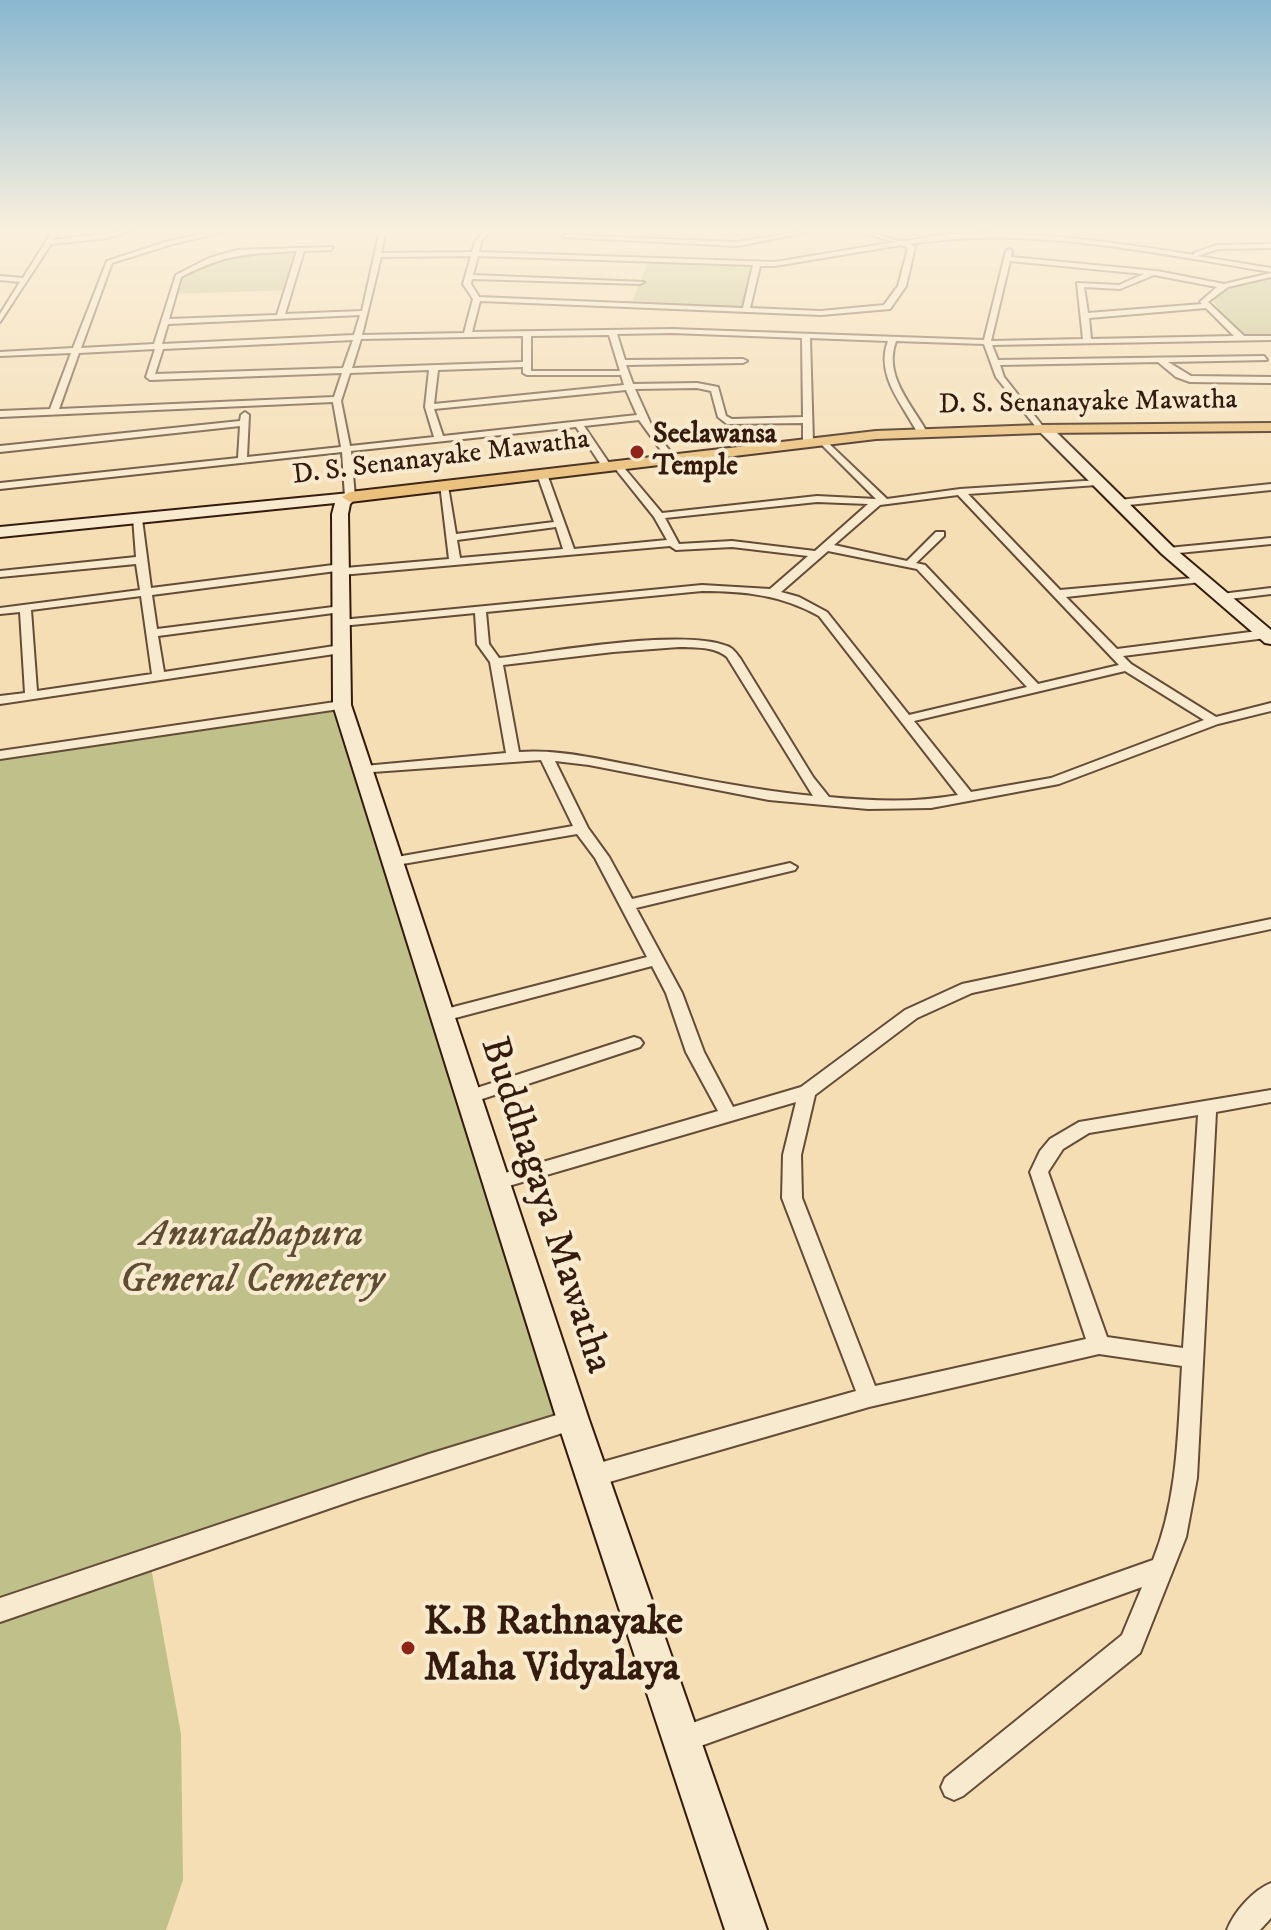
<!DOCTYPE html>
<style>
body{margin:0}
canvas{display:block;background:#f5deb4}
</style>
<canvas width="1271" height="1930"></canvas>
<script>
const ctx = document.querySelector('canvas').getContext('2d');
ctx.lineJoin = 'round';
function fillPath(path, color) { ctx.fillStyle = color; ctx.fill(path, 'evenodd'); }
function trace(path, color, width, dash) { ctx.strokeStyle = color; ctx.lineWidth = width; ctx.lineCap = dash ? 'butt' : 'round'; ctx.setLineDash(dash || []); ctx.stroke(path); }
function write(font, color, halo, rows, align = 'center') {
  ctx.font = font + ' "IM FELL DW Pica",serif'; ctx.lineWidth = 8; ctx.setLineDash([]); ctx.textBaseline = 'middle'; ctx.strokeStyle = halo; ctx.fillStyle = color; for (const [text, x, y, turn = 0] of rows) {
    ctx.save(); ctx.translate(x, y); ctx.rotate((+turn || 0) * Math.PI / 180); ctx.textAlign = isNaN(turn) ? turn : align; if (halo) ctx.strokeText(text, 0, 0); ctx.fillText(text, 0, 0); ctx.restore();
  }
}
fillPath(new Path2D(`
 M301,249L288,290L172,294L178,276L237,252Z
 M649,260L757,263L746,309L631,304Z
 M1271,277V336L1249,337L1220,315L1213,298L1223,288Z
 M342,705L573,1420L150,1562L181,1734L183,1880L166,1930H0V757Z`), '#c0c08a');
const minor = new Path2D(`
 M53,230H59L53,240L134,230L108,238L51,244L0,322V314L20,282L0,280V276L23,278Z
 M220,230H231L173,244L112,263L81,348L154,344L176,275L209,258L237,250L333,247L331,250L304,251L285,314L362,311L380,230H386L381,253L472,252L475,242L485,230H491L481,242L479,252L775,262L895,242L854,230C872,229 891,242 906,241C920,239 934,235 949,234C1030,230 1113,242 1194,255V253L1217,245L1271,244V248L1218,249L1197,256L1271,268V272C1155,253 1027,225 910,244L915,247L906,286L890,309L821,315L480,301L472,332L672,329L984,340L1006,251L1009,249L1012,251L1011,257L1157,271L1224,284L1271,273V277L1228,287L1208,302L1244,336H1271V340L992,345L998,360L1264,356L1267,360L1168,362L1191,376L1271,377V383L1190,382L1176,377L1158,362L1000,365L1004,377L1045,429L1040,432L996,377L984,344L896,341C883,375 911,404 927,432L922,435L917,432C902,403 875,375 888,341L810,338L813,442L808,445L803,442V423L727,424L718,417L711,391L697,388L635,389L654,431L674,456V460H668L639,420L584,426L611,466L606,469L603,468L576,427L351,451L355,497L350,500L345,497L342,452L0,489V483L238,458L240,426L0,452V446L240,421L241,415L245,412L249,415L247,457L341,447L333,402L0,417V411L50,409L71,353L0,356V352L73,348L107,261L169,241ZM901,245L908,248L898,286L884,305L821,311L750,308L760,266H775ZM297,251L277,315L169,319L181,277C228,253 246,254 297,251ZM471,256L463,284L473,299L464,333L362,335L381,257ZM478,256L753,265L743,308L479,297L471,284L472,279L640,284L644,282L473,275ZM1010,261L1144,274L1119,285L1077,283L1083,339L991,341ZM1154,275L1217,287L1200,302L1202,304L1088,313L1084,287L1120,289ZM1206,308L1234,336L1091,339L1089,318ZM360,315L354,335L162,344L168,324ZM672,333L802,338L803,417L732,419L726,416L718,387L697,383L633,384L626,365L743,363L747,361L743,359L625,360L617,334ZM609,335L620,371H531V336ZM523,336V362L352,368L361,339ZM353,340L343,368L155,374L163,349ZM155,349L146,377L150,380L342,373L334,397L59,409L79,353ZM523,367V373L527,375H621L624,385L434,404L438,370ZM429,370L425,407L434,437L350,446L341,401L350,373ZM626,390L637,415L443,436L434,409Z
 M807,230H819L737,246L563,237L566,235L737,242Z
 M823,438L887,499L960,489L1100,480V484L1097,485L968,494L1060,590L1205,577L1206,579L1201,582L1066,597L1117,649L1266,630L1271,633L1270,636L1266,638L1123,656L1131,664L1216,717L1271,703V711L1218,724L1059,784L931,808L868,809L769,800L589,765L555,761L588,828L609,857L632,899L790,863L797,867L795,870L636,908L682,993L704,1052L733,1107L801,1087L905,1010L962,984L1271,919V929L972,993L917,1018L815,1095L801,1155L802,1198L875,1386L1086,1339L1030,1172L1040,1151L1050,1139L1079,1122L1271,1090V1102L1216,1112L1197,1478L1186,1537L1140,1653L963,1796L954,1800L945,1796L941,1787L945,1778L1122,1635L1142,1587L681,1753L672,1749L668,1740L672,1731L681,1727L1153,1560C1178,1498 1178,1431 1182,1366L1099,1354L869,1407L592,1487L584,1483L581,1476L584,1469L592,1465L856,1391L782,1198L783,1155L796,1102L495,1190L488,1188L486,1183L488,1178L718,1111L686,1052L666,993L652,966L440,1022L434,1020L432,1016L434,1012L647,957L595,858L577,834L391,866L386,865L384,862L386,859L391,858L573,826L541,760L359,773L357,770L364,766L506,753L490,662L477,644L475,613L341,626L335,623L341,620L702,585L770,589L808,556L732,547L676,550L670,546L341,575L336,571L152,595L157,629L341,606L347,609L341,612L158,636L164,672L341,645L347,649L341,653L0,704V696L25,693L20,612L0,614V608L140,590L136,564L0,577V571L136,557L133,517L142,519L151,588L341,564L345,565V568L449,559L440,484L448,486L456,534L554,522L537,474L542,471L547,474L574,549L667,540L654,517L614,467V463H620L662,513L817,496L876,499L818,441ZM958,495L1119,665L1038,684L925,565L916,563L944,536V532H936L907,561L834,545L880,505ZM817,502L868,504L815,551L732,541L679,544L665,518ZM556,527L563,549L460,558L457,540ZM828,551L917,569L1027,687L909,715L827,612L799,597L781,592ZM702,591C744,591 782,595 819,616L958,795C915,803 872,801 829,797L813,777L740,658C736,653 733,648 727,646C682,628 551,652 499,658L489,644L486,612ZM141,596L152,674L37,691L31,610ZM679,647C696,648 714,646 727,657L813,796C753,790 695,778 636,766C598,759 558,749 519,752L503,665L613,652ZM1125,671L1204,720L1051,778L971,792L914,721ZM1198,1115L1183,1348L1107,1337L1048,1172L1063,1149L1089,1133Z
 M1271,484V490L1119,506L1114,503L1119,500Z
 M1271,538V544L1168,554L1163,551L1168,548Z
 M1271,588V594L1221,600L1215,597L1221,594Z
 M342,701L348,705L346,708L0,759V751Z
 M634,1037L640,1039L643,1043L640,1047L467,1104L461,1103L458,1098L461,1093Z
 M573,1410L581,1413L584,1420L581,1427L357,1499L0,1622V1598L429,1454Z
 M1271,1883V1918L1260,1930H1227C1234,1912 1253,1890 1271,1883Z`);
const secondary = new Path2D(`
 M1040,426H1050L1174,548L1271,630V644L1265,643L1162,554L1040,432Z
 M350,493L357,497L350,504L348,514L351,705L589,1420L767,1930H725L557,1420L333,705L332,514L335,503L0,537V527Z`);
const primary = new Path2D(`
 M1271,423V431L1040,433L876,439L350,502L342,497L350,492L876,431L1040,425Z`);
trace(minor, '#644c38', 4);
trace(secondary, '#341b0e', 4);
trace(primary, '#341b0e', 4);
fillPath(minor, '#f8eace');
fillPath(secondary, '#f8eace');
fillPath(primary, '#eabf7a');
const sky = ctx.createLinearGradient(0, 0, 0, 500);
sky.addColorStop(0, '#89b7d0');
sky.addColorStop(0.46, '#faf0dd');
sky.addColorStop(1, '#faf0dd00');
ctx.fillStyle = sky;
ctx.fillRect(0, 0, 1271, 500);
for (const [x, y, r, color] of [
 [637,452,8,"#8f2418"],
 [408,1648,8,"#8f2418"]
]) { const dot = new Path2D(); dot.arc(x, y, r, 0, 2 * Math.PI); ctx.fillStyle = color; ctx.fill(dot); trace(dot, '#f8eace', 3); }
write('28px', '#341b0e', '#f8eace', [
 ["D. S. Senanayake Mawatha",1088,404,-1],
 ["D. S. Senanayake Mawatha",441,459,-7]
]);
write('bold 28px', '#341b0e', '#f8eace', [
 ["Seelawansa",653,436],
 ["Temple",653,468]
], 'left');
write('40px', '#341b0e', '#f8eace', [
 ["Buddhagaya Mawatha",544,1206,72]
]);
write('italic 40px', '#5e4d33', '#f8eace', [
 ["Anuradhapura",252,1237],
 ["General Cemetery",252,1283]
]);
write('bold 40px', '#341b0e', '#f8eace', [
 ["K.B Rathnayake",424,1625],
 ["Maha Vidyalaya",424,1671]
], 'left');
</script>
